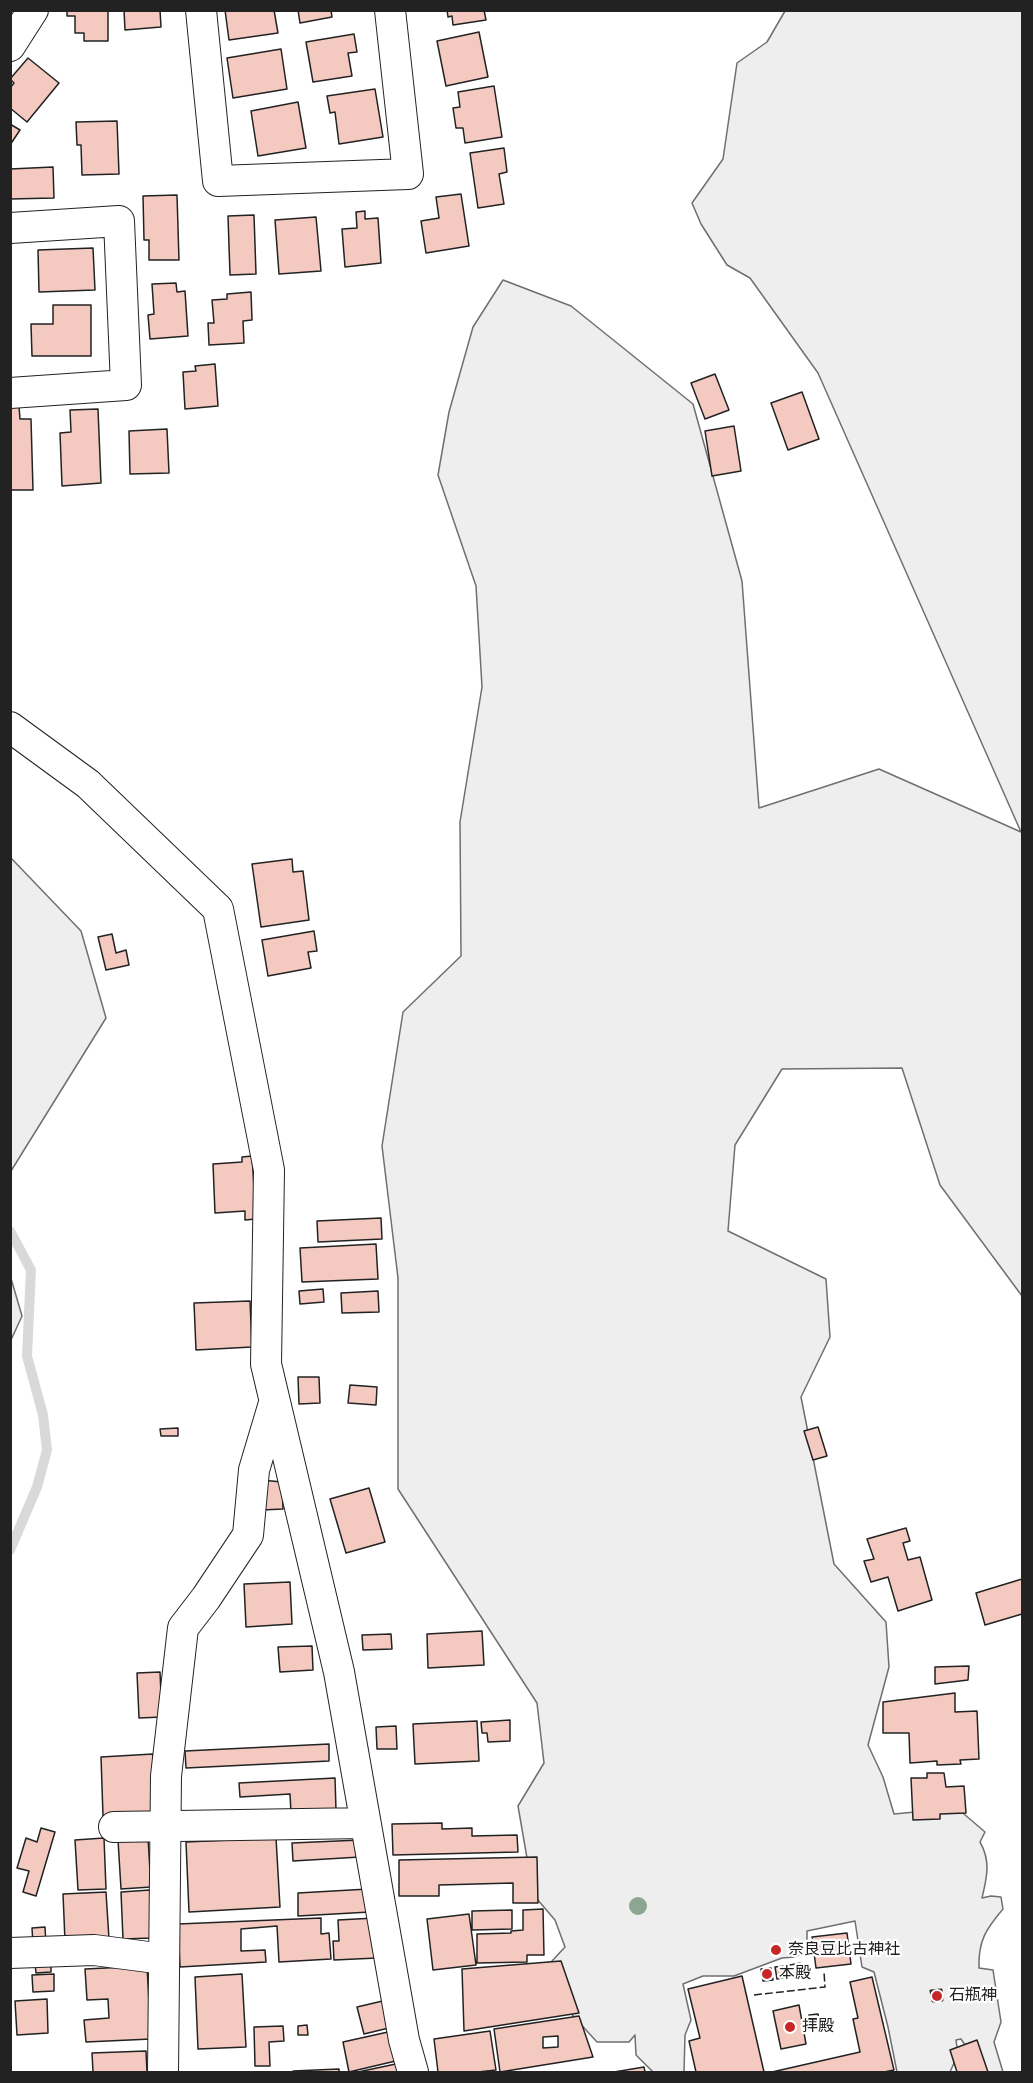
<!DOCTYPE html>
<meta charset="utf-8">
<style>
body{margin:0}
#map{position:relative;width:1033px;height:2083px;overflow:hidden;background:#fff;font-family:"Sofia Sans Condensed",sans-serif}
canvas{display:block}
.frame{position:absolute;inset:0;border:12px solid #222;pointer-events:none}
</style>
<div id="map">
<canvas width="1033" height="2083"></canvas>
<div class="frame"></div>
</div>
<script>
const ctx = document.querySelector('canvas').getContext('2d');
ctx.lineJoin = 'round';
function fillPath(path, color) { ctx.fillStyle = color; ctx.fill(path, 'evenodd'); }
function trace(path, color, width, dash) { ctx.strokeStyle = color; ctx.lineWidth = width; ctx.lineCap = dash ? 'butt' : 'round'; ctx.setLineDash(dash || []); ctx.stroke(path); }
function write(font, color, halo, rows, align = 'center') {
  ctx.font = font + ' "Sofia Sans Condensed","Noto Sans JP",sans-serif'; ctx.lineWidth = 4.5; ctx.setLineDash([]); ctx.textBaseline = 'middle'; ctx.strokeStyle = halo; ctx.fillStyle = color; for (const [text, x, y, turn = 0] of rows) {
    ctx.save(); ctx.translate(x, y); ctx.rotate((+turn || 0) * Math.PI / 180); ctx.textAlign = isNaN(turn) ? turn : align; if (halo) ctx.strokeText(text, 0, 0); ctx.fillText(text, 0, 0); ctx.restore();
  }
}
const green = new Path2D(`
 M785,11H1022V1296L940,1185L902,1068L782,1069L735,1145L728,1231L826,1279L830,1337L801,1397L834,1564L886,1622L889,1667L868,1745L883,1777L894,1814L957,1808L985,1832L980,1842C991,1861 987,1877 982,1898L991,1896L1001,1897L1003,1909C986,1929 978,1941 979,1968L993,1970L1001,2022L994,2042L1003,2072H972L969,2051L961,2039L956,2040L958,2054L950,2072H897L888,2027L874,1972L862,1967L855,1921L807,1931V1952L794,1957L782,1958L734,1976H703L683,1984L691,2020L685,2035L684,2072H653L636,2055L635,2035L629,2042H597L565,2007L552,1961L565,1947L555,1920L537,1899L527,1858L518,1806L544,1763L537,1703L398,1489V1278L382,1146L403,1012L461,956L460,822L482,687L476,586L438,475L449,412L473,327L503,280L571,306L693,404L742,581L759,808L879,769L1021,832L818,373L750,278L727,265L701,224L692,203L723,159L737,63L767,42Z
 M11,858L81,931L106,1018L11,1171Z
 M10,1275L22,1316L11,1340H10Z`);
fillPath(green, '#eee');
trace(green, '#6f6f6f', 1.5);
trace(new Path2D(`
 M10,1231L31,1270L27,1356L43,1415L47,1450L37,1487L10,1550`), '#d9d9d9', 10);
const building = new Path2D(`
 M67,10H108V41H84V33H75V16H67Z
 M124,10H160L161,27L125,30Z
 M225,10H274L278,33L229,40Z
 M298,10H331L332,17L300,23Z
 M447,10H484L486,20L453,25L452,16L448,17Z
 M479,32L488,77L446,86L437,41Z
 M354,34L357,52L348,53L352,76L313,82L306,42Z
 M281,49L287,89L233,98L227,58Z
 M28,58L59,83L27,122L10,108V88L14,83L10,79Z
 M494,86L502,137L465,143L463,128H456L453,108L460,107L458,92Z
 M375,89L383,137L339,144L335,112L330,113L327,96Z
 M298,102L306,148L258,156L251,111Z
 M117,121L119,174L82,175L81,145H77L76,122Z
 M10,124L20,130L10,145Z
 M504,148L507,172L499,174L504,204L478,208L470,153Z
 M53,167L54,198L10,199V169Z
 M461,194L469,246L426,253L421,221L439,218L436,197Z
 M177,195L179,260H149V240H144L143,196Z
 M365,211V219L378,218L381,263L345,267L342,229L357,228L356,212Z
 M254,215L256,274L230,275L228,216Z
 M316,217L321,271L279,274L275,220Z
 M93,248L95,290L39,292L38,250Z
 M176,283L177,292L185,291L188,336L150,339L148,315L154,314L152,284Z
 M251,292L252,320L243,321L244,343L209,345L208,323H214L212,300L227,299V294Z
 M53,305H91V356H32L31,324H53Z
 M215,364L218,406L185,409L183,372L196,371L195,366Z
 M715,374L729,410L705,419L691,383Z
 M802,392L819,439L788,450L771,403Z
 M10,406H19L20,419H31L33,490H10Z
 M98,409L101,483L62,486L60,433L71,432L70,410Z
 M734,426L741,471L712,476L705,431Z
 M167,429L169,473L130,474L129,431Z
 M292,859L293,872L303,871L309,920L261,927L252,864Z
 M314,931L317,951L308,952L311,968L268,976L262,940Z
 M112,934L116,953L126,950L129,965L106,970L98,937Z
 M252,1156L256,1219L245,1220V1211L215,1213L213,1164L242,1162V1157Z
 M381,1218L382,1239L318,1242L317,1221Z
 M376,1244L378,1279L302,1282L300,1248Z
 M323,1289L324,1302L300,1304L299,1291Z
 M378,1291L379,1312L342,1313L341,1293Z
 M250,1301L252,1347L196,1350L194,1303Z
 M298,1377H319L320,1403L299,1404Z
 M350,1385L377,1387L376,1405L348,1403Z
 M818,1427L827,1456L813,1460L804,1431Z
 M178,1428V1436H161L160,1429Z
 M261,1480L282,1482L283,1509L262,1510Z
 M369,1488L385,1542L346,1553L330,1499Z
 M906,1528L910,1541L903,1543L908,1560L920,1557L932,1600L898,1611L888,1577L871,1582L864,1561L874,1559L867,1539Z
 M1022,1579V1614L985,1625L976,1593Z
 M290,1582L292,1624L246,1627L244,1584Z
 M482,1631L484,1665L428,1668L427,1634Z
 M391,1634L392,1649L363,1650L362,1635Z
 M312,1646L313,1670L280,1672L278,1647Z
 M969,1666L968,1680L935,1684V1667Z
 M160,1672L162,1717L139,1718L137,1673Z
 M955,1693V1712L977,1711L979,1759L960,1760L961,1764L937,1765V1761L910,1763L909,1733H883V1702Z
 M510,1720V1741L488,1742L487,1733H482L481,1722Z
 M477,1721L479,1761L415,1764L413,1724Z
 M396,1726L397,1749H377L376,1727Z
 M329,1744V1761L186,1768L185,1751Z
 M153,1754L156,1814L103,1816L101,1757Z
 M927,1773H944L946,1787L964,1786L966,1813L940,1814V1819L913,1820L911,1778H927Z
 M335,1778L336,1810L291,1813L290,1794L240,1797L239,1783Z
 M442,1823V1829L472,1828V1836L517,1835L518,1852L393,1855L392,1824Z
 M41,1828L55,1832L36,1896L23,1892L29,1871L17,1868L26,1838L37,1842Z
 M104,1838L106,1889L78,1890L75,1840Z
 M148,1838L151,1887L121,1889L118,1840Z
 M276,1838L280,1907L189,1912L186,1842Z
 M360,1840V1857L293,1861L292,1843Z
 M537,1857L538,1903H513V1883L439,1885V1896H399V1860Z
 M368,1889L370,1912L298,1916V1893Z
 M150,1890L152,1938L123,1939L121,1892Z
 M106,1892L109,1939L65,1941L63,1894Z
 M543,1909L544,1955H527V1962L477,1963V1934L511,1933V1931L523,1930V1910Z
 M512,1910V1929L472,1930V1911Z
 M469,1914L476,1965L433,1970L427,1919Z
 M321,1918V1934L329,1933L331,1959L279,1962L277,1926L241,1929V1951L265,1950L266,1962L180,1967L178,1924Z
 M375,1918L377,1958L334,1960L333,1941H339L338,1920Z
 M45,1927L46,1944L33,1945L32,1928Z
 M847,1933L851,1964L816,1968L812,1937Z
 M561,1961L579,2013L464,2031L462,1969Z
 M51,1963V1972L36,1973L35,1964Z
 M800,1963L801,1975L791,1977L790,1965Z
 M147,1966L151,2039L86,2042L84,2020L109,2018L108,1999L87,2000L85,1969Z
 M785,1966L787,1977L777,1979L775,1967Z
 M771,1968L773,1980L763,1981L761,1969Z
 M54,1974V1991L33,1992L32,1975Z
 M242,1974L246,2047L198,2049L195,1977Z
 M742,1976L764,2072H696L689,2041L700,2038L688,1989Z
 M872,1977L894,2070L884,2072H772L860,2052L853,2019L858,2018L850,1982Z
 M47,1999L48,2033L17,2035L15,2001Z
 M391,1999L397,2026L364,2034L357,2007Z
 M799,2005L806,2044L781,2049L773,2011Z
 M818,2014L820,2027L810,2028L809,2015Z
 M579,2016L593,2057L500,2072L494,2029ZM558,2036V2047L543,2048V2037Z
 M307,2025L308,2035H298V2026Z
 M283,2026L284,2041L269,2042L270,2066H255L254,2027Z
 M397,2030L404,2059L349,2072L343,2042Z
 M490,2031L496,2070L478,2072H438L434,2039Z
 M977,2040L988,2072H957L950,2050Z
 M146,2051L147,2072H93L92,2053Z
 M405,2062L407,2072H358Z
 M644,2067L645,2072H614Z
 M339,2069V2072H293V2071Z`);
fillPath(building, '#f3c9c0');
trace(building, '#222', 1.5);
const street = new Path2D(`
 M201,10L218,181L408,174L390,10
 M10,46L33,10
 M10,228L119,221L126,385L10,393
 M10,727L88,784L218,909L269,1170L266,1364L339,1672L404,2040L413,2072
 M114,1827L365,1823
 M10,1953L94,1950L164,1959
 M163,2072L166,1776L183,1628L206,1598L248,1535L254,1470L274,1403`);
trace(street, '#222', 32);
trace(street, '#fff', 30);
trace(new Path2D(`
 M754,1995L825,1987L824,1972`), '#222', 1.5, [8, 3]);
trace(new Path2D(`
 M935,2001H933L931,1991L941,1990L942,2000H941`), '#222', 3);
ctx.fillStyle = '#8da692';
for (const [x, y] of [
 [638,1906]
]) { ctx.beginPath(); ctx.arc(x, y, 9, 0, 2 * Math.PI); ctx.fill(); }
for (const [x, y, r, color] of [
 [776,1950,6,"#c62828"],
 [767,1974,6,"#c62828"],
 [937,1996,6,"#c62828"],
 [790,2027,6,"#c62828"]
]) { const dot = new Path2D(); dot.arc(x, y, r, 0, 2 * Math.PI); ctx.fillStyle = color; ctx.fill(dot); trace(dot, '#fff', 2); }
write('16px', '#222', '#fff', [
 ["奈良豆比古神社",788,1950],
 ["本殿",779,1974],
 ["石瓶神",949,1996],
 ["拝殿",802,2027]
], 'left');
</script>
